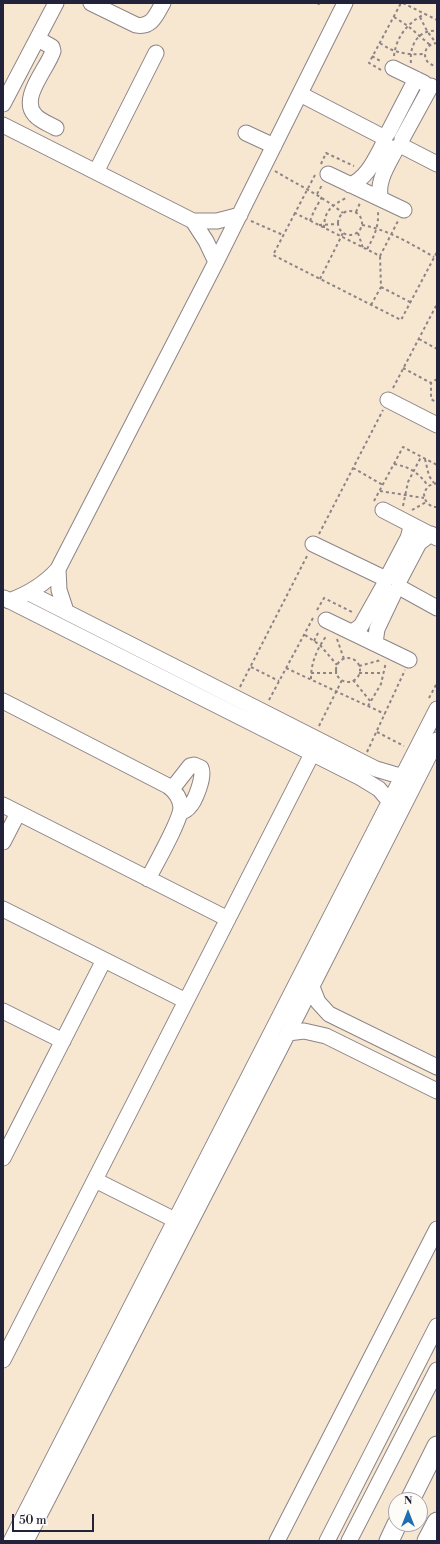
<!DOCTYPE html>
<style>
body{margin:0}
#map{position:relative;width:440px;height:1544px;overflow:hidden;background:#f7e6d0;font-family:"Libre Bodoni",serif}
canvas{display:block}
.frame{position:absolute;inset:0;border:4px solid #22223b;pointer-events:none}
.north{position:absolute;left:388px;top:1492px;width:40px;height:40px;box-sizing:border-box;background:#fdfcf7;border:1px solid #a5a5ac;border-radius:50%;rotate:0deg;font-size:11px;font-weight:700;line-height:16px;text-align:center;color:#22223b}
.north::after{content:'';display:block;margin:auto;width:14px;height:18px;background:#1f6fb2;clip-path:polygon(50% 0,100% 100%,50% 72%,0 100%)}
.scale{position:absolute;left:12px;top:1514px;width:82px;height:18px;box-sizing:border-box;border:2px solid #22223b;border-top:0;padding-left:5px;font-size:12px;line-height:14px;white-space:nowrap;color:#22223b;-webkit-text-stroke:3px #fdfcf7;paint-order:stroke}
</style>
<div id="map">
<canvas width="440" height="1544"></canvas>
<div class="frame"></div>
<div class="north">N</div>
<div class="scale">50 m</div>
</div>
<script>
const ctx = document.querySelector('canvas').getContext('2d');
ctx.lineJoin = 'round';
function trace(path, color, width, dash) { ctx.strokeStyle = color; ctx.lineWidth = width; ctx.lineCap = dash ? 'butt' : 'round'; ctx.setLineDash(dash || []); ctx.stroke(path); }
const minor = new Path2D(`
 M91,3L136,25C152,28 156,15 163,3
 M38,39L52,47L53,51C48,68 19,98 35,115C40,121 49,124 56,128
 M393,68L424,83
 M300,94L385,138
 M3,104L56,3
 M3,125L193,221H217L240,215
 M246,133L274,146
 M388,133L416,79
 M402,139L431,86
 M400,145L437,164
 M96,172L156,53
 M328,174L404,210
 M350,185C368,178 376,157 385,141
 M381,199C375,182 390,162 397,147
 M193,221L206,241L216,262
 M388,400L437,425
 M383,510L437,538
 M313,544L386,579
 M58,569L59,590L66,611
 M387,578L408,538L410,531V524
 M399,581L419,543L431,534
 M399,587L437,608
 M29,593L376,769L393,774L411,778
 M4,598L361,778L379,789L395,808
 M9,601C28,594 44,585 58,569L216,262L345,3
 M326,620L409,660
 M352,632L361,626L384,585
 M375,643L377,629L395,591
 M3,701L168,786C175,791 180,798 181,807C181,820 155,865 148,879
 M172,789L190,766L194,765L201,768C205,776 195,802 189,807C187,810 184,811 181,812
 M3,805L228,919
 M3,842L18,813
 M3,909L186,1001
 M312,987L318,1002L329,1014L437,1067
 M3,1011L63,1041
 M288,1033L304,1031L326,1036L437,1091
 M3,1158L104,960
 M95,1180L175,1220
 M3,1360L312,754
 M11,1541L437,709
 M26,1541L288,1033L437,740
 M277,1541L437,1229
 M327,1541L437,1326
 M349,1541L437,1370`);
const major = new Path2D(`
 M410,1500L437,1446
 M389,1541L397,1524
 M427,1541L437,1522`);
trace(minor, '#8c8486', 17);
trace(major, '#8c8486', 21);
trace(new Path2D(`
 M317,3L321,5L322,3
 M403,3L437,20
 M394,17L408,26L430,45
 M420,17L427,31L436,43
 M380,43C394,53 407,55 424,54
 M437,43C421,44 421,65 437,66
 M372,56L382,62
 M394,56C396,37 408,22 425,14
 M411,63C409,46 418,29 437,31
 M381,70L369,63L401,3
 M321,164L326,153L354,166
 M275,171C298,185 322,196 343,213
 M315,175L295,213L380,256L398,221
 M317,194L322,185
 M338 223a12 12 0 1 1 24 0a12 12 0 1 1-24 0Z
 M356,212L360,203
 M295,213L273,255L401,320L437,252
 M251,221L283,235
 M310,221L314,211L322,197
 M319,225L338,224
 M362,225C389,230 411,244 434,257
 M324,228C324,211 332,205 346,198
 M358,233L363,248
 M367,249C374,237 379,226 378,212
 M320,279L343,233
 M381,287L410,302
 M371,305L381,287L380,256
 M419,339L437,349
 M403,368L431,383
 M437,379L431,383V399L437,403
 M393,388L437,304
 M425,459L429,476L434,483
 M394,464C410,467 419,473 428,486
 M353,468L383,485
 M437,483L428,486L424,493C424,501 429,507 437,507
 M380,491L424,498
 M374,501L403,447L437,465
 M403,506L408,482L421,457
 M412,510L426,502
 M319,534L383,410
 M317,610L324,598L354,613
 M305,635L320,645L337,665
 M337,639L344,659
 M314,641L319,631
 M336 670a12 12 0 1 1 24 0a12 12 0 1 1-24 0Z
 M359,666L381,660
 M251,667L279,681
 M286,668L385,714
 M311,673H337
 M359,673H384
 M311,679C311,662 317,649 327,635
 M353,680L371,702
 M240,687L307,556
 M429,698L437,683
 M269,700L313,618
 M368,706L381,684L386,662
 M319,726L342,680
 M377,732L404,746
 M367,752L405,670`), '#8c8486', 2, [3, 3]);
trace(minor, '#fff', 15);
trace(major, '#fff', 19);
</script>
